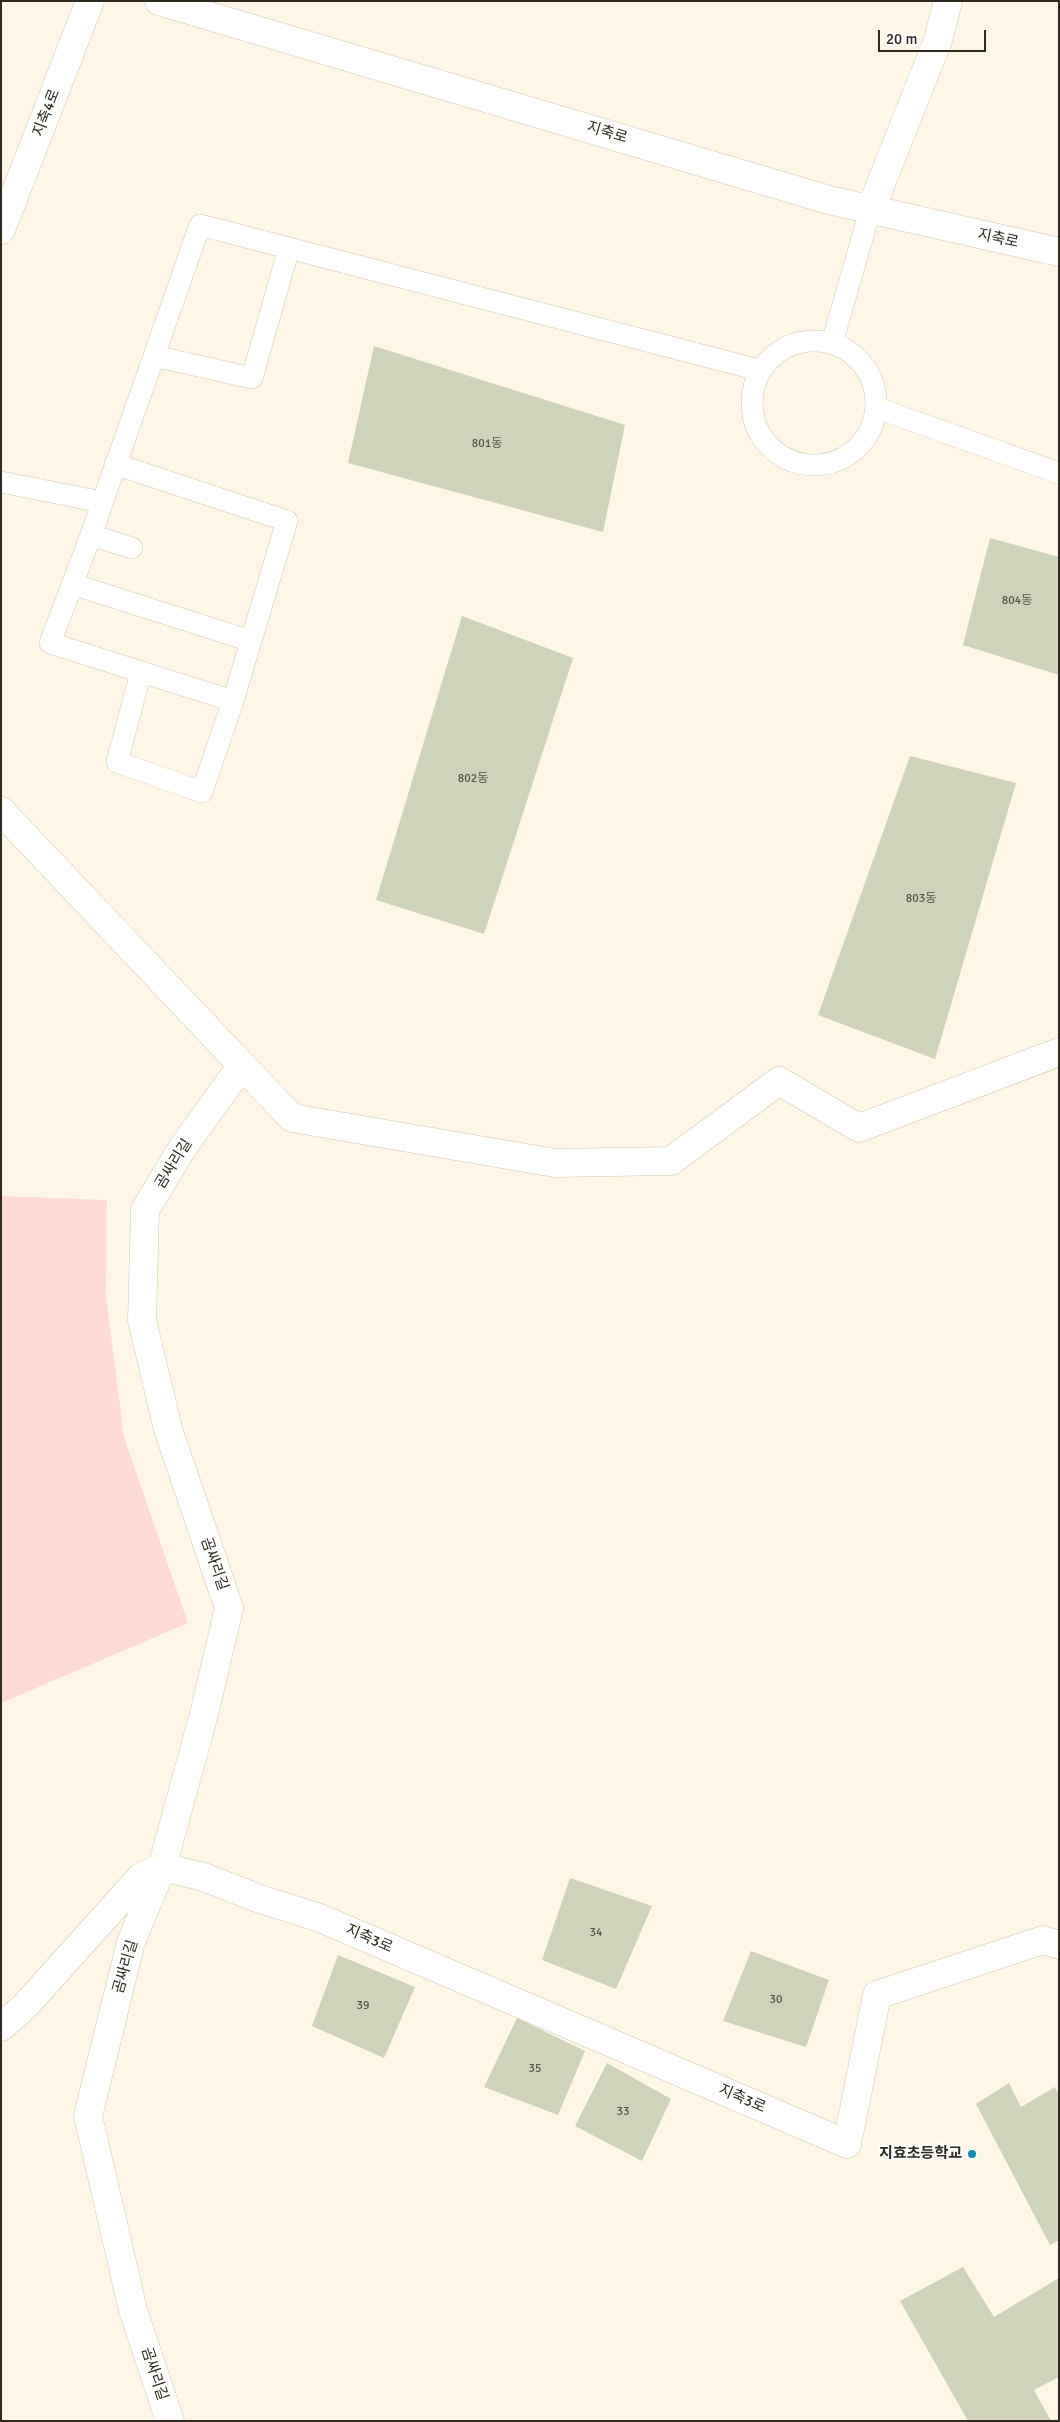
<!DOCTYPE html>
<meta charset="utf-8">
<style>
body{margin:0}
#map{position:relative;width:1060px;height:2422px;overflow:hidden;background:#fef7e8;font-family:Signika,sans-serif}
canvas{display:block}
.frame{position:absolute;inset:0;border:2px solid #2e2a20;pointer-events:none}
.scale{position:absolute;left:878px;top:30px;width:108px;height:22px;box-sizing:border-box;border:2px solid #2e2a20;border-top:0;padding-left:6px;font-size:15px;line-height:18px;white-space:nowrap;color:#2e2a20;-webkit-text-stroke:4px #fff;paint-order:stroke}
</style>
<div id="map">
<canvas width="1060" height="2422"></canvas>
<div class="frame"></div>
<div class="scale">20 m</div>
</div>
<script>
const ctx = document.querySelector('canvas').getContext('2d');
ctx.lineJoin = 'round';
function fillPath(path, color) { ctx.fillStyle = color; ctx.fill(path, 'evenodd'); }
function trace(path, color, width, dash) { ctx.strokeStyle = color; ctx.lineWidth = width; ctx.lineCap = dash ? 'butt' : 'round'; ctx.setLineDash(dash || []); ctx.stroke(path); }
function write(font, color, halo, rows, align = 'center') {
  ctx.font = font + ' Signika,"Noto Sans KR",sans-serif'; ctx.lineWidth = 4; ctx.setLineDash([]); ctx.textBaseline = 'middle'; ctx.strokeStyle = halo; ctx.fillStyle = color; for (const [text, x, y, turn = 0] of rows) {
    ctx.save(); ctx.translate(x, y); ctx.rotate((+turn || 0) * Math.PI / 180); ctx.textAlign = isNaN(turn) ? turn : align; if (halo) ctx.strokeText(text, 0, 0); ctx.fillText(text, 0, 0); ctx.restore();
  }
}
fillPath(new Path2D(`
 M1,1196L107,1200L106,1296L124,1437L188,1623L1,1703Z`), '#fedbd4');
fillPath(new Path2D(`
 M374,346L625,425L603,532L348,463Z
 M990,538L1059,557V675L963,645Z
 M462,616L573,658L484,934L376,900Z
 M910,756L1016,783L935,1059L818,1015Z
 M570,1878L652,1906L616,1989L542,1960Z
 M751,1951L829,1980L806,2047L723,2021Z
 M338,1955L415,1987L384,2058L312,2026Z
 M517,2018L585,2051L558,2115L484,2087Z
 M607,2063L671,2099L642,2161L575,2126Z
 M1009,2083L1021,2107L1055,2087L1059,2095V2240L1050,2245L976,2104Z
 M963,2267L994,2317L1059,2278V2377L1034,2390L1051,2421H968L900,2301Z`), '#cfd3b9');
const service = new Path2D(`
 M752 403a62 62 0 1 1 124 0a62 62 0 1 1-124 0Z
 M832,343L870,211
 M154,356L252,378L289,248
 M877,408L1059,473
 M115,464L287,521L233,701L202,792L117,762L141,672
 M1,482L102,502
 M91,535L132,548
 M72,584L251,641
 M233,701L50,643L91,535L200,225L759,370`);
const minor = new Path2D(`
 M159,1L829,200L1059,252
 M870,211L938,40L948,1
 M1,230L90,1
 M1,811L292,1118L555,1163L671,1161L779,1081L859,1128L1059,1052
 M1,2027L25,2006L141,1877L162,1867L204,1877L257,1898L320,1918L847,2144L877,1995L1043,1940L1059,1945
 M170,2421L133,2310L88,2116L131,1942L162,1867L204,1714L229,1608L168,1429L142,1320L145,1210L183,1147L242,1065`);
trace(service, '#d4c8b0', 22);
trace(minor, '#d4c8b0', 29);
trace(service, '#fff', 21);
trace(minor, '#fff', 28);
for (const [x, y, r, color] of [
 [972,2154,5,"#178db0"]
]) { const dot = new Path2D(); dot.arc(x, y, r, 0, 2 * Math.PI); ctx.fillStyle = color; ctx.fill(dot); trace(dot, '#fff', 2); }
write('12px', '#565446', null, [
 ["801동",487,444],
 ["804동",1017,601],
 ["802동",473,779],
 ["803동",921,899],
 ["34",596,1933],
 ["30",776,2000],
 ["39",363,2006],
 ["35",535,2069],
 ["33",623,2112]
]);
write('15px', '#2e2a20', '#fff', [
 ["지축4로",47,113,-69],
 ["지축로",607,133,17],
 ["지축로",998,239,12],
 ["곰싸리길",174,1164,-58],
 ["곰싸리길",214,1564,71],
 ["지축3로",369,1939,23],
 ["곰싸리길",126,1967,-74],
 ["지축3로",742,2099,23],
 ["곰싸리길",154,2374,72]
]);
write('bold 15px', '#2e2a20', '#fff', [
 ["지효초등학교",962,2154]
], 'right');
</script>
